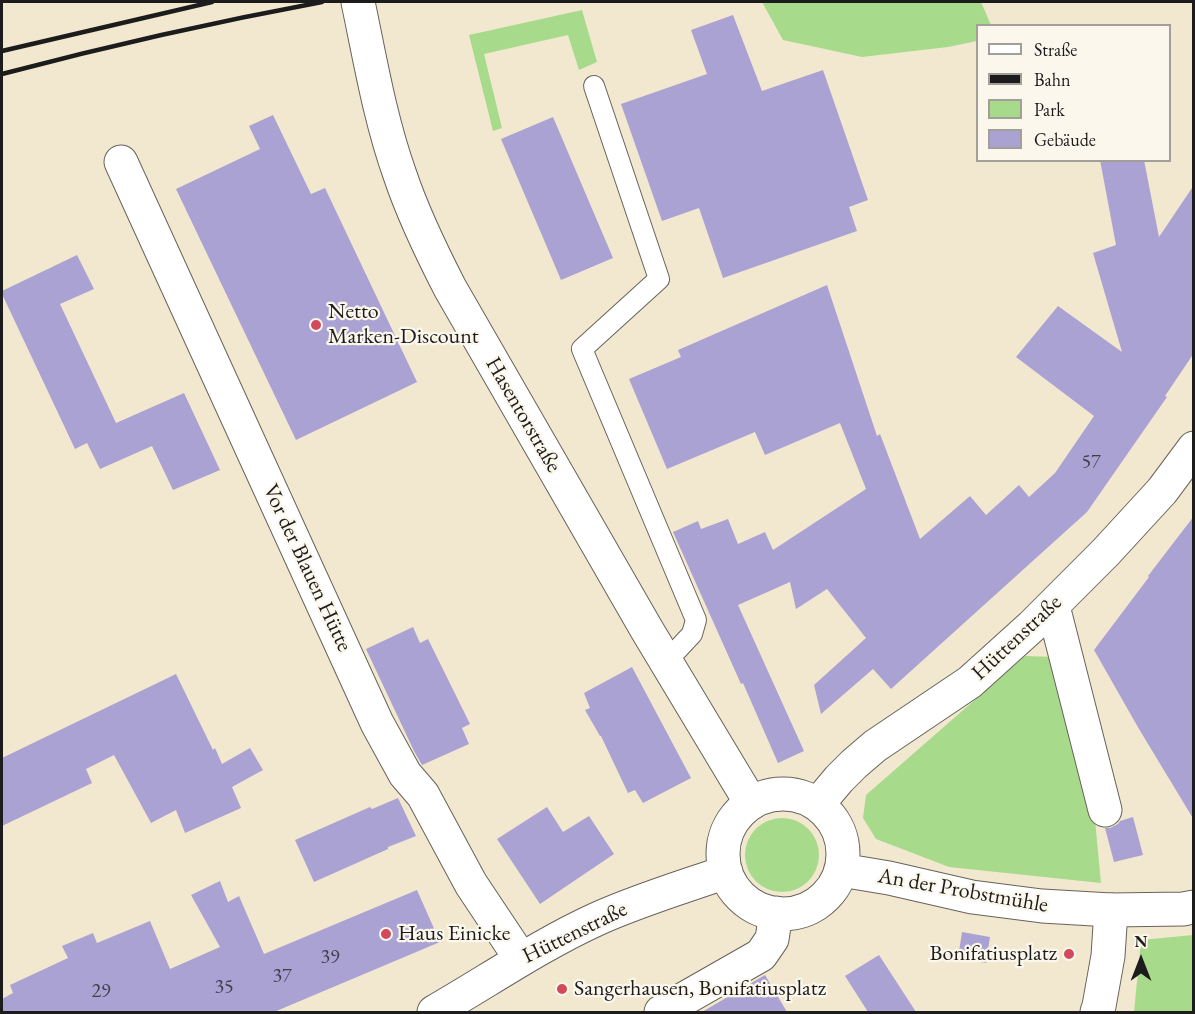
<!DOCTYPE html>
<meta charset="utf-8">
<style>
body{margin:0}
#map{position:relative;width:1195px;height:1014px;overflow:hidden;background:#f2e8cf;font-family:"EB Garamond",serif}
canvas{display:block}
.frame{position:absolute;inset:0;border:3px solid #1c1c1c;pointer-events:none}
.legend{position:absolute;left:976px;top:24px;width:195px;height:138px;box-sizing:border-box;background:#fbf7ec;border:2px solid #a29f99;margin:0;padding:8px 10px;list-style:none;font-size:18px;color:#1c1c1c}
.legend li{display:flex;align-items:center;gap:12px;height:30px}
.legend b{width:30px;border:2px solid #a29f99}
.north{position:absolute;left:1111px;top:930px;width:60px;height:60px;-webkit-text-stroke:4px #fbf7ec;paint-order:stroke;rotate:0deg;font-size:16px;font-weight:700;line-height:24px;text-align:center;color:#1c1c1c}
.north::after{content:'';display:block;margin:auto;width:21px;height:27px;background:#1c1c1c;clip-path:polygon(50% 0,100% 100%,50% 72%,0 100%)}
</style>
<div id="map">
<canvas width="1195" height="1014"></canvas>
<div class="frame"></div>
<ul class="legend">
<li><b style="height:8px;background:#fff"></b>Straße</li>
<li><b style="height:8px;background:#1c1c1c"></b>Bahn</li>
<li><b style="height:16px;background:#a7db8b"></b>Park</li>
<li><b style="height:16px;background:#aaa2d3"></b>Gebäude</li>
</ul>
<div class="north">N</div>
</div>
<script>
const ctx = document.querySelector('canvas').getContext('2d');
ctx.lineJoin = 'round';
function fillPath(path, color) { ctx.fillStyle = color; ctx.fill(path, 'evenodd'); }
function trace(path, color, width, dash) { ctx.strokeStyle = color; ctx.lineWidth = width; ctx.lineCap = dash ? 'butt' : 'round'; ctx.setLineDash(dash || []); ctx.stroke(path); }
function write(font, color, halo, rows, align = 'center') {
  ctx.font = font + ' "EB Garamond",serif'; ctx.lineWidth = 4.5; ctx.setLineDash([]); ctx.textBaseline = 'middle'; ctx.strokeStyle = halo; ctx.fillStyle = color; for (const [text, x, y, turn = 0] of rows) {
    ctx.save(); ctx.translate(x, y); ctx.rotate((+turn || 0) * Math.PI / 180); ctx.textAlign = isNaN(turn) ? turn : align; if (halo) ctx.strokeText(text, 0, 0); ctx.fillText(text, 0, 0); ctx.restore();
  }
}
fillPath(new Path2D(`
 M762,2H981L991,25L978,26L977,41L948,47L862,57L783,40Z
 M582,10L597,62L579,70L568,35L484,54L502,128L493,131L469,35Z
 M1025,656L1057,657L1095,820L1101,883L949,867L876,839L863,818L866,795Z
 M745 855a37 37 0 1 1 74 0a37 37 0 1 1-74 0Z
 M1193,935V1012H1134L1141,940Z`), '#a7db8b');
fillPath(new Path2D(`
 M733,15L762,91L823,70L868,200L849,207L857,231L723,278L699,208L662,221L621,104L707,74L691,30Z
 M273,115L311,194L325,188L417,382L296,440L176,189L260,149L249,126Z
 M553,117L613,258L561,280L501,139Z
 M1100,160H1144L1159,237L1194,185V353L1165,396L1167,397L1087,512L891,689L873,669L821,714L814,685L866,638L827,589L796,609L790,582L738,605L804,751L778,763L743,683L741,684L673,532L698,521L701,529L728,519L738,544L765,532L773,550L866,489L840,423L765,455L755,432L667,469L629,379L681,357L678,350L827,285L877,436L880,434L920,539L970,496L986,515L1019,485L1029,497L1055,473L1094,416L1016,357L1058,306L1122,352L1093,253L1116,245Z
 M77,255L94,289L60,304L116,423L184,393L220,470L173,490L152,446L100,469L87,443L75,449L2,294V291Z
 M1194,516V820L1139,729L1094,650L1149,577L1148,576Z
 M413,627L420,643L428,639L470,724L462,728L469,744L422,765L414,751L366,649Z
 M632,667L691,778L643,803L635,790L628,793L601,736H600L585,710L590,708L584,693Z
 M176,674L213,750L215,748L222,764L250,748L263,770L232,787L241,808L185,833L176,810L151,823L114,755L86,769L92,783L2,826V758Z
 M398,798L416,836L388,847V849L314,882L295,840L370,807L372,809Z
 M547,807L563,832L589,816L614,854L540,904L497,839Z
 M1133,817L1143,855L1114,862L1105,828H1110L1118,824L1120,821Z
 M220,881L228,902L239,896L264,954L417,890L440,942L274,1012H2V999L13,993L10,985L68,958L62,946L93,933L97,943L150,921L170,969L220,947L191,895Z
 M962,932L990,937L986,963L958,958Z
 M879,955L916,1012H868L845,976Z
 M765,975L787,1012H702Z`), '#aaa2d3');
const service = new Path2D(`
 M594,86L659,279L582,349L696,620L692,634L678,649L664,659`);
const minor = new Path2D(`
 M358,2C370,59 380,119 400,175C413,214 431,251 450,288L647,630L751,803
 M121,162L377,723L405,774L423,795L471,884L521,959
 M1053,606L1105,810
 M818,804L839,779L854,764L875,746L970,682L1032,626L1105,553L1162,491L1194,448
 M661,1012L761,955L772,939L776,913
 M1097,1012L1099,1006L1108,956L1111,910`);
const tertiary = new Path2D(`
 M723 854a60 60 0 1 1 120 0a60 60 0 1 1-120 0Z
 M841,870L889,878L972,897L1042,906L1111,910L1183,909L1194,907
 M434,1012C488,981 540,945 597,919C639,900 683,887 726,872`);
trace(service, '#67635b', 22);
trace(minor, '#67635b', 35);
trace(tertiary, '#67635b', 35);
trace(service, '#fff', 20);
trace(minor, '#fff', 33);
trace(tertiary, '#fff', 33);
trace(new Path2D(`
 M2,51L212,2
 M2,74C108,46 214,22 322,2`), '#1c1c1c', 4.5);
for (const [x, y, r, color] of [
 [316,325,6,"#d1495b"],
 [386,934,6,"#d1495b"],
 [1069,954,6,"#d1495b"],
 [562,989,6,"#d1495b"]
]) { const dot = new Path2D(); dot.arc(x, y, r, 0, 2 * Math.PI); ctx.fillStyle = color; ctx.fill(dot); trace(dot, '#fbf7ec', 2); }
write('20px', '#403e4a', null, [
 ["57",1091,463],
 ["39",330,958],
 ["37",282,977],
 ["35",224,988],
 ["29",101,992]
]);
write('22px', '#1c1c1c', '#fbf7ec', [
 ["Netto",328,312],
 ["Marken-Discount",328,337],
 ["Haus Einicke",398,934],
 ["Bonifatiusplatz",1057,954,"right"],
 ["Sangerhausen, Bonifatiusplatz",574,989]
], 'left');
write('22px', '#1c1c1c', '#fbf7ec', [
 ["Hasentorstraße",523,415,60],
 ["Vor der Blauen Hütte",307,568,65],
 ["Hüttenstraße",1017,638,-43],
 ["An der Probstmühle",963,891,10],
 ["Hüttenstraße",575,933,-26]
]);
</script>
